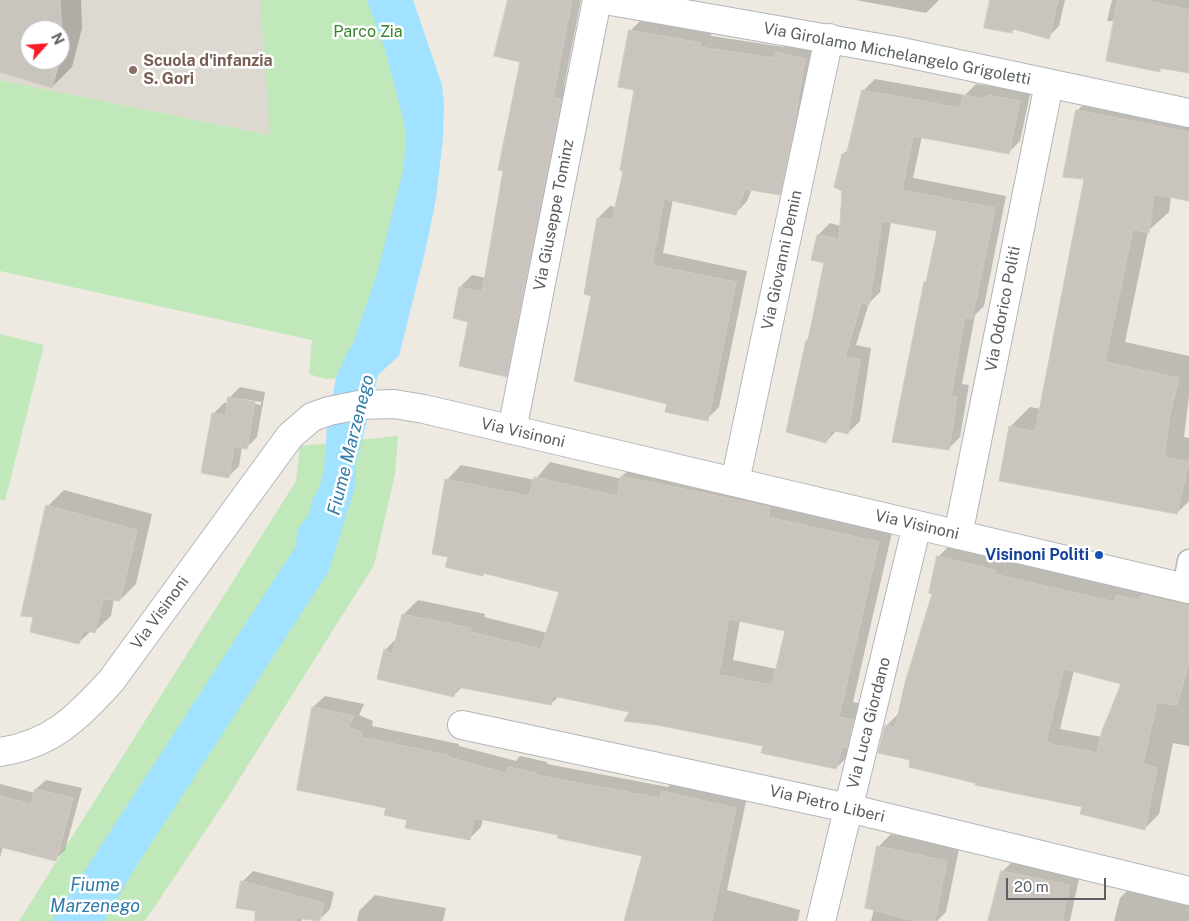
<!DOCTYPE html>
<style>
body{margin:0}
#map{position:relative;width:1189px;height:921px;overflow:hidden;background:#eee9e1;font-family:"Public Sans",sans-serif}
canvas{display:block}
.north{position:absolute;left:20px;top:20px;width:50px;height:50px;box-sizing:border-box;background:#fff;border:1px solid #bdbfc1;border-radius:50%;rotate:64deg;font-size:14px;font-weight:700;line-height:20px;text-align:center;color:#595f63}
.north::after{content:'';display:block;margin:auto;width:18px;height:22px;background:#f81c29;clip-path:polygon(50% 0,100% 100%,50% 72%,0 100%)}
.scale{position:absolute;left:1006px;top:878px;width:100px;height:22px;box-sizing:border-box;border:2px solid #595f63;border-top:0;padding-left:6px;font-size:15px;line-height:18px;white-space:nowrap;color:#595f63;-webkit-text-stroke:4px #fff;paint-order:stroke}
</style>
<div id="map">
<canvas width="1189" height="921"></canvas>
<div class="north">N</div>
<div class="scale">20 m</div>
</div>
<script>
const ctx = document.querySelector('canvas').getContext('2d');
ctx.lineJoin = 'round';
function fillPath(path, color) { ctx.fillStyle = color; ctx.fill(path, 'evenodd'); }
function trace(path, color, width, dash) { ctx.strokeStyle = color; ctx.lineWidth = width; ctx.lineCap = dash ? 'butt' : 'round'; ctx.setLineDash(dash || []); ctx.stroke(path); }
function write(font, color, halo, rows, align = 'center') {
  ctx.font = font + ' "Public Sans",sans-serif'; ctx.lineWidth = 5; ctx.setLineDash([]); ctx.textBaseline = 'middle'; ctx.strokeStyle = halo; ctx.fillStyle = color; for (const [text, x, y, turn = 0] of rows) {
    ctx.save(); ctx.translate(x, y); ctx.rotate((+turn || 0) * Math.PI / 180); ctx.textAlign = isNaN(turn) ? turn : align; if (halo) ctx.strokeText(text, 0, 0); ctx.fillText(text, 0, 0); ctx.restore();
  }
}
fillPath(new Path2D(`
 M0,0H260L271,135L0,80ZM30,30H60V60H30Z`), '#ddd8d0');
fillPath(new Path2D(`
 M260,0H387L416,112L369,376L325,379L309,374L312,340L0,271V80L270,135Z
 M0,334L44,345L5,501L0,500Z
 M398,436L395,474L374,565L226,800L145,921H19L296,481L300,446Z`), '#c1e8bb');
fillPath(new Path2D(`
 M367,0H413L442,85L444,104L443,138L436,199L425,252L399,356L378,375L356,464V484L329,571L133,871L104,921H52L296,546L297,530L308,516L313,499L320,486L324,469L327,427L336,378L346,355L353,344L378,271L403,171L405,151V129L401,110L384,46Z`), '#a0e2ff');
fillPath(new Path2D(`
 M0,0H81L82,28L72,67L52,87L0,71ZM30,30H60V60H30Z
 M509,0H581L564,86L573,88L518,363L506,375L470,321L454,317L460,287L472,275L486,278L522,61Z
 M856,0H939L926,13Z
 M991,0H1065L1059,26L1048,37L1015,28L1012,31Z
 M1112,0H1189V72L1163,67L1159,71L1115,21H1107Z
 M642,19L712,31L711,36L784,47L790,40L817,47L791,182L779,194L752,189L747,201L736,213L673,199L663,253L747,271L719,407L707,419L668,403L593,295L598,218L610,206L616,207L625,171L636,89L630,31Z
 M875,79L965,95L976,84L997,87L1001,83L1031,90L1020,141L1008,153L922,136L913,178L1006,196L984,306L975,315L962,384L969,385L960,437L948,449L927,281L939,230L891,222L880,292L869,303L856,345L871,348L860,421L848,433L837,430L826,442L807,340L810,337L825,263L818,235L830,223L841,226L843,190V154L849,149L863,91Z
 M1097,90L1189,108V194L1171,196L1169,212L1148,231L1125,342L1189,356V396L1184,437L1189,438V501L1177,513L1010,427L1030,407L1041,409L1086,178L1077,111Z
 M240,387L265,392L257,437L246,448L242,447L239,466L228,477L213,414L224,403H228L229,398ZM236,398L261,402V405L236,400Z
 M550,462L622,479V476L637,462L893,528L853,702L868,705L851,753L836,768L764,745L630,711L559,696L551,704L463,686L454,695L385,650L397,638L403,615L418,600L485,614L484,617L548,633L561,591L484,572L482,574L449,556L447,480L461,465L535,480ZM740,620L786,630L777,669L733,660Z
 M64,490L152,514L136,584L120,600L114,599L111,616L95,631H91L78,643L48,506Z
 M952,543L1189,589V746L1173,743L1159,814L1145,828L1084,806L977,782L911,759L886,726L900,712L934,593L938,557ZM1074,670L1122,683L1102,737L1060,729Z
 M325,696L364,704L359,715L373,721L372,726L459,744V746L516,761L520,756L547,762V764L668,787L674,781L747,797L727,890L800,910L798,921H625L643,855L559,834L483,819L481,827L470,838L408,819L388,807L313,707Z
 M46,780L82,788L65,850L55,860L3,846L0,858V784L35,793L36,789Z
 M891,834L959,849L946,912L937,921H871L874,909L878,847Z
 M1013,861L1080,874L1070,921H989L1002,872Z
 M253,871L334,892L330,909L319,920L304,918L301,921H256V910L242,882Z
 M1132,886L1189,901V921H1114L1120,898Z
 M375,895L446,908L443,921H357L359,911Z`), '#0003');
const building = new Path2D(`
 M0,0H60L63,49L60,59V30H30V60H60L52,88L0,72Z
 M508,0H572L553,97L561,99L507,377L459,366L468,322L453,318L459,287L482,292L503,171L498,170L520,62L494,56Z
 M990,0H1058L1049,39L1013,29L1012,33L984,28Z
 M1118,0H1144L1189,10V73L1160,68V72L1106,61Z
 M629,30L701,43L700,47L774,58L777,52L805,59L793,133L780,195L745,189L736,215L664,199L652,265L736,282L708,421L665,412L667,404L574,381L591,296L584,294L597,218L612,220L623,172L620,170L634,90L618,87Z
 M862,90L960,108L963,95L985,99L988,95L1020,101L1009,154L913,136L902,190L995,208L972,319L965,317L951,396L957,397L949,450L892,442L924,282H926L937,231L882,221L869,305L861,303L845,357L860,360L848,434L831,430L826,443L786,432L806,340H808L824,263L811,260L817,235L839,239L842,191L834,187L842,154L846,155Z
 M1076,110L1189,132V201L1154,194L1149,233L1133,229L1105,362L1179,378L1170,414L1164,457L1189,462L1177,514L999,481L1009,426L1035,432L1084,179L1063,177Z
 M228,397L255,402L247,449L234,447L229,478L201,473L212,413L225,415Z
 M621,476L770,507L768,517L879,542L839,717L854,720L847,748L842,747L836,769L761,753L763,746L657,725L624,721L629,712L553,696L551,705L457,687L454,697L377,679L384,649L392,654L402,614L471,628L470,632L541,649L559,592L483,573V576L445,567L448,557L432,554L445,479L529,496L534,477L617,496ZM729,619L785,631L772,685L719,675Z
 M46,505L137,530L120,601L103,599L95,633L83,630L79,644L30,632L33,617L21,616Z
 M937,556L995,570L994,574L1115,602L1116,595L1138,600L1142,595L1189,606V661L1177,705L1157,703L1143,764L1157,768L1145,830L1080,814L1082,807L975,785V783L909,767L910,760L878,753L885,725L895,727L905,683L932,594L929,593ZM1064,669L1121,684L1102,731L1097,753L1046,743Z
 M312,707L354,716L348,727L362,732L361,737L448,755V757L505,773L508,767L536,773V775L660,798L662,791L736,808L712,921H624L642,856L557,838L558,835L474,818L470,840L405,828L407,820L384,815L386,808L297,790Z
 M35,789L73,798L56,861L0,847V796L31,804Z
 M877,846L947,861L935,921H915L865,908Z
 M1001,871L1070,885L1062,921H988Z
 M241,881L324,903L320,921L296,918V921H255V911L236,908Z`);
fillPath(building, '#c9c4be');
trace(building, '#d3cabf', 1);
const pedestrian = new Path2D(`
 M1184,588L1189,561`);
const minor = new Path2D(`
 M605,0L897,51L1189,113
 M512,430L597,0
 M735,482L829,38
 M958,535L1049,84
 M462,725L848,808L1189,891
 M0,752C52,744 77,718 111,681L290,436L312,417L329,411L359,405L394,404L424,409L1189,589
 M821,921L917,525`);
trace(pedestrian, '#b2b6ba', 25);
trace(minor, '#b2b6ba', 30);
trace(pedestrian, '#fff', 22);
trace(minor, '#fff', 28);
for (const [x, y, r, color] of [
 [133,70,5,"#8d6e63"],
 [1099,555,5,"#1a4fb4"]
]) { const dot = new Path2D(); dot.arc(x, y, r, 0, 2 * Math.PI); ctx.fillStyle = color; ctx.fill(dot); trace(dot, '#fff', 2); }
write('16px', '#35872d', '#fff', [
 ["Parco Zia",368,32]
]);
write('16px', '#595f63', '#fff', [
 ["Via Girolamo Michelangelo Grigoletti",897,54,11],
 ["Via Giuseppe Tominz",554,215,-79],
 ["Via Giovanni Demin",782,260,-78],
 ["Via Odorico Politi",1003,309,-79],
 ["Via Visinoni",523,433,13],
 ["Via Visinoni",917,525,13],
 ["Via Visinoni",160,613,-54],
 ["Via Luca Giordano",869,723,-76],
 ["Via Pietro Liberi",827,804,13]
]);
write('bold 16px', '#785e54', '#fff', [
 ["Scuola d'infanzia",143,61],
 ["S. Gori",143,79]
], 'left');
write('bold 16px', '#164399', '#fff', [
 ["Visinoni Politi",1089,555]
], 'right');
write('italic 18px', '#307ba7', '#fff', [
 ["Fiume Marzenego",351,445,-76],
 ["Fiume",95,885],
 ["Marzenego",95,906]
]);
</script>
